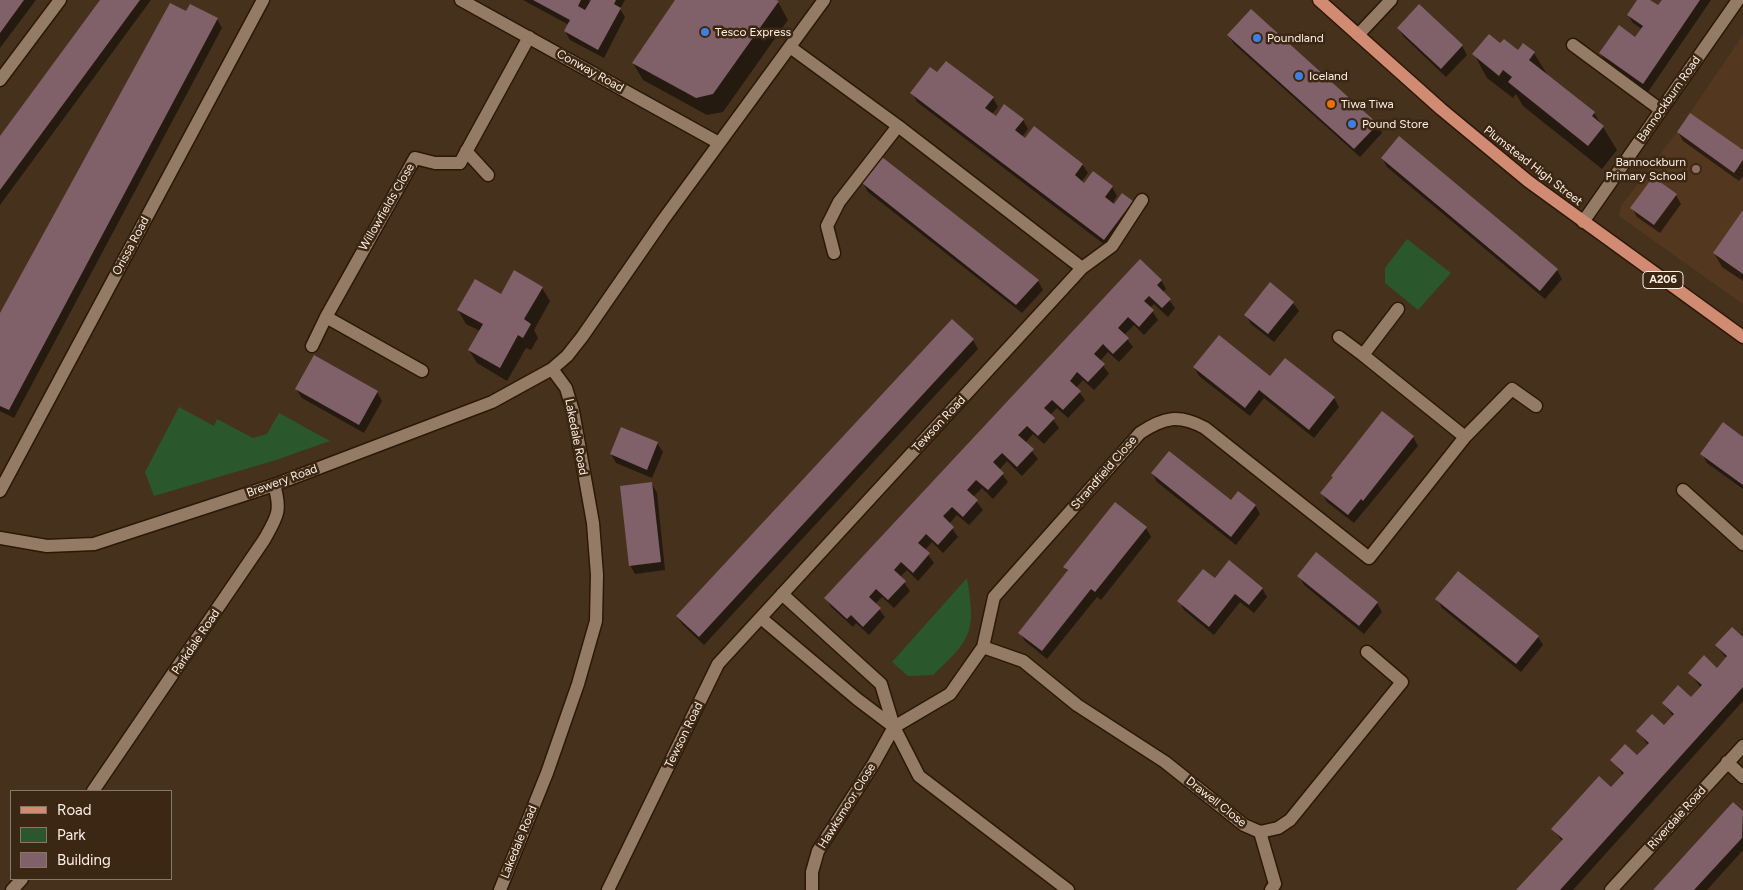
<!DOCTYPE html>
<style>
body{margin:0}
#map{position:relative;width:1743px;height:890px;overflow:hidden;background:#46311d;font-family:Figtree,sans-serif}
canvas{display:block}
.legend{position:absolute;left:10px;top:790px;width:162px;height:90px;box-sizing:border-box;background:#3b2713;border:1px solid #876;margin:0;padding:6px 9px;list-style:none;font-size:15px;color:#fceee2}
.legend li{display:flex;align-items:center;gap:10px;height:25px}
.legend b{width:25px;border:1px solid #876}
</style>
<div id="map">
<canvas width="1743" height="890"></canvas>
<ul class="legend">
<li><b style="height:6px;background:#d28b73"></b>Road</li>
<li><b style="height:14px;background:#2a572b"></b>Park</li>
<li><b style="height:14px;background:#806069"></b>Building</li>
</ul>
</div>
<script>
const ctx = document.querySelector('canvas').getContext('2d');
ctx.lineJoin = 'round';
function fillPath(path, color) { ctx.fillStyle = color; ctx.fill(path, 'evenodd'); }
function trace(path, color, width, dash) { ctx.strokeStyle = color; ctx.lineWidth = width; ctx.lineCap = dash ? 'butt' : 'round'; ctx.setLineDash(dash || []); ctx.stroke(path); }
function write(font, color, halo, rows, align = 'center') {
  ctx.font = font + ' Figtree,sans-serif'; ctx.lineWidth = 5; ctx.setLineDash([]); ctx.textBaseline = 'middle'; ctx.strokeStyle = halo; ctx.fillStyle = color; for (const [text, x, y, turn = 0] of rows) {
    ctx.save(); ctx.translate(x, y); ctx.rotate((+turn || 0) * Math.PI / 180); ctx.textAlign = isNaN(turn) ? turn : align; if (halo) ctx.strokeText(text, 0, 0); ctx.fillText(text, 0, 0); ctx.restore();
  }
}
fillPath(new Path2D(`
 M1743,35V304L1619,216L1621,206L1677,132Z`), '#53381f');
fillPath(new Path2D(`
 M1407,239L1451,273L1418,310L1385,283V268Z
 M179,407L214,426L217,419L253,438L267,434L279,413L330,441L276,460L154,496L145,472Z
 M967,578C976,632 972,639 933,675L908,676L892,662Z`), '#2a572b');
fillPath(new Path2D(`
 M0,0H36L0,48Z
 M102,0H151L0,205V138Z
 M523,0H589L590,3L592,0H625L620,9L625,17L604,58L570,40L565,31L569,25Z
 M677,0H773L778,2L788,20L723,112L707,115L643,80L633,63Z
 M1638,0H1648L1658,7L1663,0H1711L1648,92L1606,62L1600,53L1635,39L1642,29L1633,23L1628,15Z
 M1419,6L1462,46L1467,55L1446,77L1404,37L1398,28Z
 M187,13L217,19L222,28L14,418L0,411V314Z
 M1228,35L1377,124L1382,133L1360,157L1234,44Z
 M1524,44L1534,53L1548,76L1594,113L1603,127L1617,150L1602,169L1523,106L1516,94L1513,98L1487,78L1474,54L1501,45L1518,52Z
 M938,74L993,98L998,107L992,114L996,118L1023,120L1028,129L1022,137L1082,164L1088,173L1081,182L1084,184L1093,173L1112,187L1117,196L1112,204L1114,206L1122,195L1132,202L1137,211L1109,248L917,102L912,93Z
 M1678,132L1743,152V176L1739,181L1683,141Z
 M1382,158L1557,270L1562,279L1545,299L1387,167Z
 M863,183L1038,281L1043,290L1022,313L868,192Z
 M1676,195L1681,204L1660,233L1637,217L1632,208Z
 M1743,212V281L1722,267L1714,253Z
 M1161,280L1166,289L1163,292L1175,308L1168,317L1154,304L1150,308L1158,320L1144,335L1134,325L1124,335L1133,347L1119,362L1108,352L1100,361L1109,374L1094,390L1083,380L1076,388L1085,400L1068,418L1057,408L1050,415L1059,428L1044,444L1033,434L1025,443L1038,459L1022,476L1007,461L999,470L1008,482L993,499L982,488L973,497L983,510L969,525L957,515L949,524L958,537L943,553L932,542L925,550L934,563L918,581L907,570L900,577L910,591L894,608L882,597L875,604L885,617L869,635L856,623L853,627L831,607L826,598Z
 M542,288L550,301L534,330L538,338L531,350L526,348L507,381L477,363L469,350L480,331L466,324L458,310L502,295Z
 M1293,303L1299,311L1274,342L1251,324L1246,315Z
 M952,320L973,340L978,349L704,645L683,625L677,617Z
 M1194,367L1270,378L1334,398L1339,407L1314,438L1264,398L1250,416L1199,376Z
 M296,389L377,392L382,401L364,433L302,398Z
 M1382,413L1413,437L1418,446L1354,523L1327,502L1322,493Z
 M1743,438V489L1707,463L1702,454Z
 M657,443L663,452L652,478L616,463L611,454Z
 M1152,473L1231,502L1255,505L1260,514L1236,545L1157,482Z
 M652,484L657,493L665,570L635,574L630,565Z
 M1115,504L1146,528L1151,537L1101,600L1097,597L1047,659L1025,641L1020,633L1068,572L1065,567Z
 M1316,554L1377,603L1382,612L1364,634L1304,585L1299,576Z
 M1215,580L1262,588L1267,597L1254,613L1240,602L1214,635L1184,610L1179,601Z
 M1437,599L1538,637L1543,645L1521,672L1442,608Z
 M1743,638V701L1573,890H1518L1562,841L1553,829L1611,789L1623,775L1612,760L1637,757L1648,745L1638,731L1664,726L1673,716L1663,703L1691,698L1701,688L1690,673L1717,669L1727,659L1716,645Z
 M1733,804L1743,813V850L1707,890H1654Z`), '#0007');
fillPath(new Path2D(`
 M0,0H24L0,33Z
 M100,0H140L0,190V136Z
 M533,0H581L578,6L585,10L591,0H616L614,4L621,8L598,50L564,31L570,20Z
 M675,0H776L779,1L713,94L696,98L632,63Z
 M1637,0H1650L1658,5L1662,0H1700L1643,84L1599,53L1619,25L1635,37L1643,26L1627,15Z
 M170,3L186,11L190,4L218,18L9,410L0,406V313Z
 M1419,4L1463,45L1441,69L1397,28Z
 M1251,9L1378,124L1354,149L1227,35Z
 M1489,34L1500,43L1504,39L1518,50L1523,43L1535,52L1529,60L1595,112L1592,116L1604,126L1588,146L1508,82L1512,77L1503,70L1499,76L1472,54Z
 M946,61L994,97L985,108L996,116L1004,104L1024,119L1015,130L1025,138L1034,126L1083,164L1075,175L1084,183L1093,171L1113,186L1105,197L1114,204L1122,193L1133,201L1104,240L910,93L930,67L937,72Z
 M1690,113L1743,150V160L1734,173L1677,132Z
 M1399,136L1558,269L1540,291L1381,158Z
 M882,157L1039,280L1016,305L862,183Z
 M1653,177L1677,194L1654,225L1630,208Z
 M1743,210V274L1713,253Z
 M1140,259L1162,280L1157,285L1171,299L1162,308L1149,296L1144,301L1154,310L1139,327L1128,317L1118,328L1129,338L1113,354L1103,344L1094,354L1105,364L1088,382L1077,372L1070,381L1081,391L1063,410L1052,400L1044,408L1055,418L1038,436L1027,426L1018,435L1034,449L1017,467L1002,453L993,462L1004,473L988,490L976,480L967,490L978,500L963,517L952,507L943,516L954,527L938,545L926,534L918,543L930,553L913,573L901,562L894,570L906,581L888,600L876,589L869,597L881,608L863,627L851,615L847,619L824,598Z
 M514,270L543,287L524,319L531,324L523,338L518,335L500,368L468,350L483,324L457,310L475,279L501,294Z
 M1270,282L1294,302L1268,334L1244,315Z
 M952,319L974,339L699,637L676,616Z
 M1219,335L1270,376L1285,358L1335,397L1309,430L1259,390L1245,408L1193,367Z
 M314,355L378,391L359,425L295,389Z
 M1382,411L1414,436L1363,501L1361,499L1348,515L1320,493L1333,477L1331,476Z
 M1723,422L1743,437V485L1700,454Z
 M621,427L658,442L647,470L610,454Z
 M1169,451L1231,500L1238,491L1256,505L1231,537L1151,473Z
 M652,482L661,562L629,566L620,486Z
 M1115,502L1147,527L1095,592L1091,589L1042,651L1018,633L1068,570L1063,567Z
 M1316,552L1378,602L1359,626L1297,576Z
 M1229,560L1263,588L1249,605L1235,594L1209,627L1177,601L1203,569L1215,578Z
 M1458,571L1539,636L1516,664L1435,599Z
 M1732,627L1743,637V687L1560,890H1516L1563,839L1551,829L1599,776L1611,787L1624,773L1610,760L1625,744L1637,755L1649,743L1636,731L1652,714L1664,725L1674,714L1662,703L1678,685L1691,697L1702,685L1688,673L1704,655L1717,668L1727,656L1715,645Z
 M1733,802L1743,811L1742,838L1694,890H1653Z`), '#806069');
const minor = new Path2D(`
 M461,0L719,143
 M1358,35L1391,0
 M1573,45L1661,110
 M790,47L898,126L1082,268
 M0,80L60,0
 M466,151L488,175
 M1583,222L1738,0
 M834,253L827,226L839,202L898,126
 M1398,309L1363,355L1465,437
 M326,317L422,371
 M1339,337L1363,355
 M312,346L326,317L415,158L435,163H460L529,37
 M1683,490L1743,544
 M0,491L263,0
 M0,538L47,546L94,544L274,485L492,402L552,369
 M782,594L881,684L894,727L919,776L1068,890
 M761,618L857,699L894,727
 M983,647L1023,661L1077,705L1165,762L1244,825L1260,832L1278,828L1290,820L1402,682L1367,652
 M894,727L950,694L983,647L994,597L1140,433C1164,417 1179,414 1205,428L1369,558L1465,437L1512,389L1536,406
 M1727,762L1743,777
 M93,791L264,540C277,517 282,511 274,485
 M1260,832L1275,884L1271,890
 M12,890L22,879
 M500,890L547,773L578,684L596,621L597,575L593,523L573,411L566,388L552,369L567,356L582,337L663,220L824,0
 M608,890L718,664L1082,268L1112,246L1142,200
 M812,890V872L818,851L874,763L894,727
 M1611,890L1743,746`);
const major = new Path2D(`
 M1319,0L1441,109L1528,181L1743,337`);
trace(minor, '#2c1805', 15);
trace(major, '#2c1805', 15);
trace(minor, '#947b66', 12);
trace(major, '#d28b73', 12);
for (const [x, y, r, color] of [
 [705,32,5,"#3f7fe0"],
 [1257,38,5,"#3f7fe0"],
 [1299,76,5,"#3f7fe0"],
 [1331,104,5,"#e8710a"],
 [1352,124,5,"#3f7fe0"],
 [1696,169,5,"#8d6e63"]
]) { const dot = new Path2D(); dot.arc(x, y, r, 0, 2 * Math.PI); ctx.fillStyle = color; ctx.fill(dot); trace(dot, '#3b2713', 2); }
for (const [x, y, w] of [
 [1663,280,40]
]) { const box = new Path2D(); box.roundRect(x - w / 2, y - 8.5, w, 17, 4); ctx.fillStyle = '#3b2713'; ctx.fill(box); trace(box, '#fceee2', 1); }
write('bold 11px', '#fceee2', null, [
 ["A206",1663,280]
]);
write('12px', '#fceee2', '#3b2713', [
 ["Tesco Express",715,32],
 ["Poundland",1267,38],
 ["Iceland",1309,76],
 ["Tiwa Tiwa",1341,104],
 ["Pound Store",1362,124],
 ["Bannockburn",1686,162,"right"],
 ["Primary School",1686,176,"right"]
], 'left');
write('12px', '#fceee2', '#3b2713', [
 ["Conway Road",590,71,29],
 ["Bannockburn Road",1669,99,-55],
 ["Plumstead High Street",1533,166,38],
 ["Willowfields Close",387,207,-60],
 ["Orissa Road",131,246,-62],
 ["Tewson Road",939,424,-47],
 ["Lakedale Road",576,437,79],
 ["Strandfield Close",1104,473,-49],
 ["Brewery Road",282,481,-20],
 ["Parkdale Road",196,642,-56],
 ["Tewson Road",684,735,-64],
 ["Drawell Close",1216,802,38],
 ["Hawksmoor Close",847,806,-58],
 ["Riverdale Road",1677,818,-48],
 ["Lakedale Road",519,842,-68]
]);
</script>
